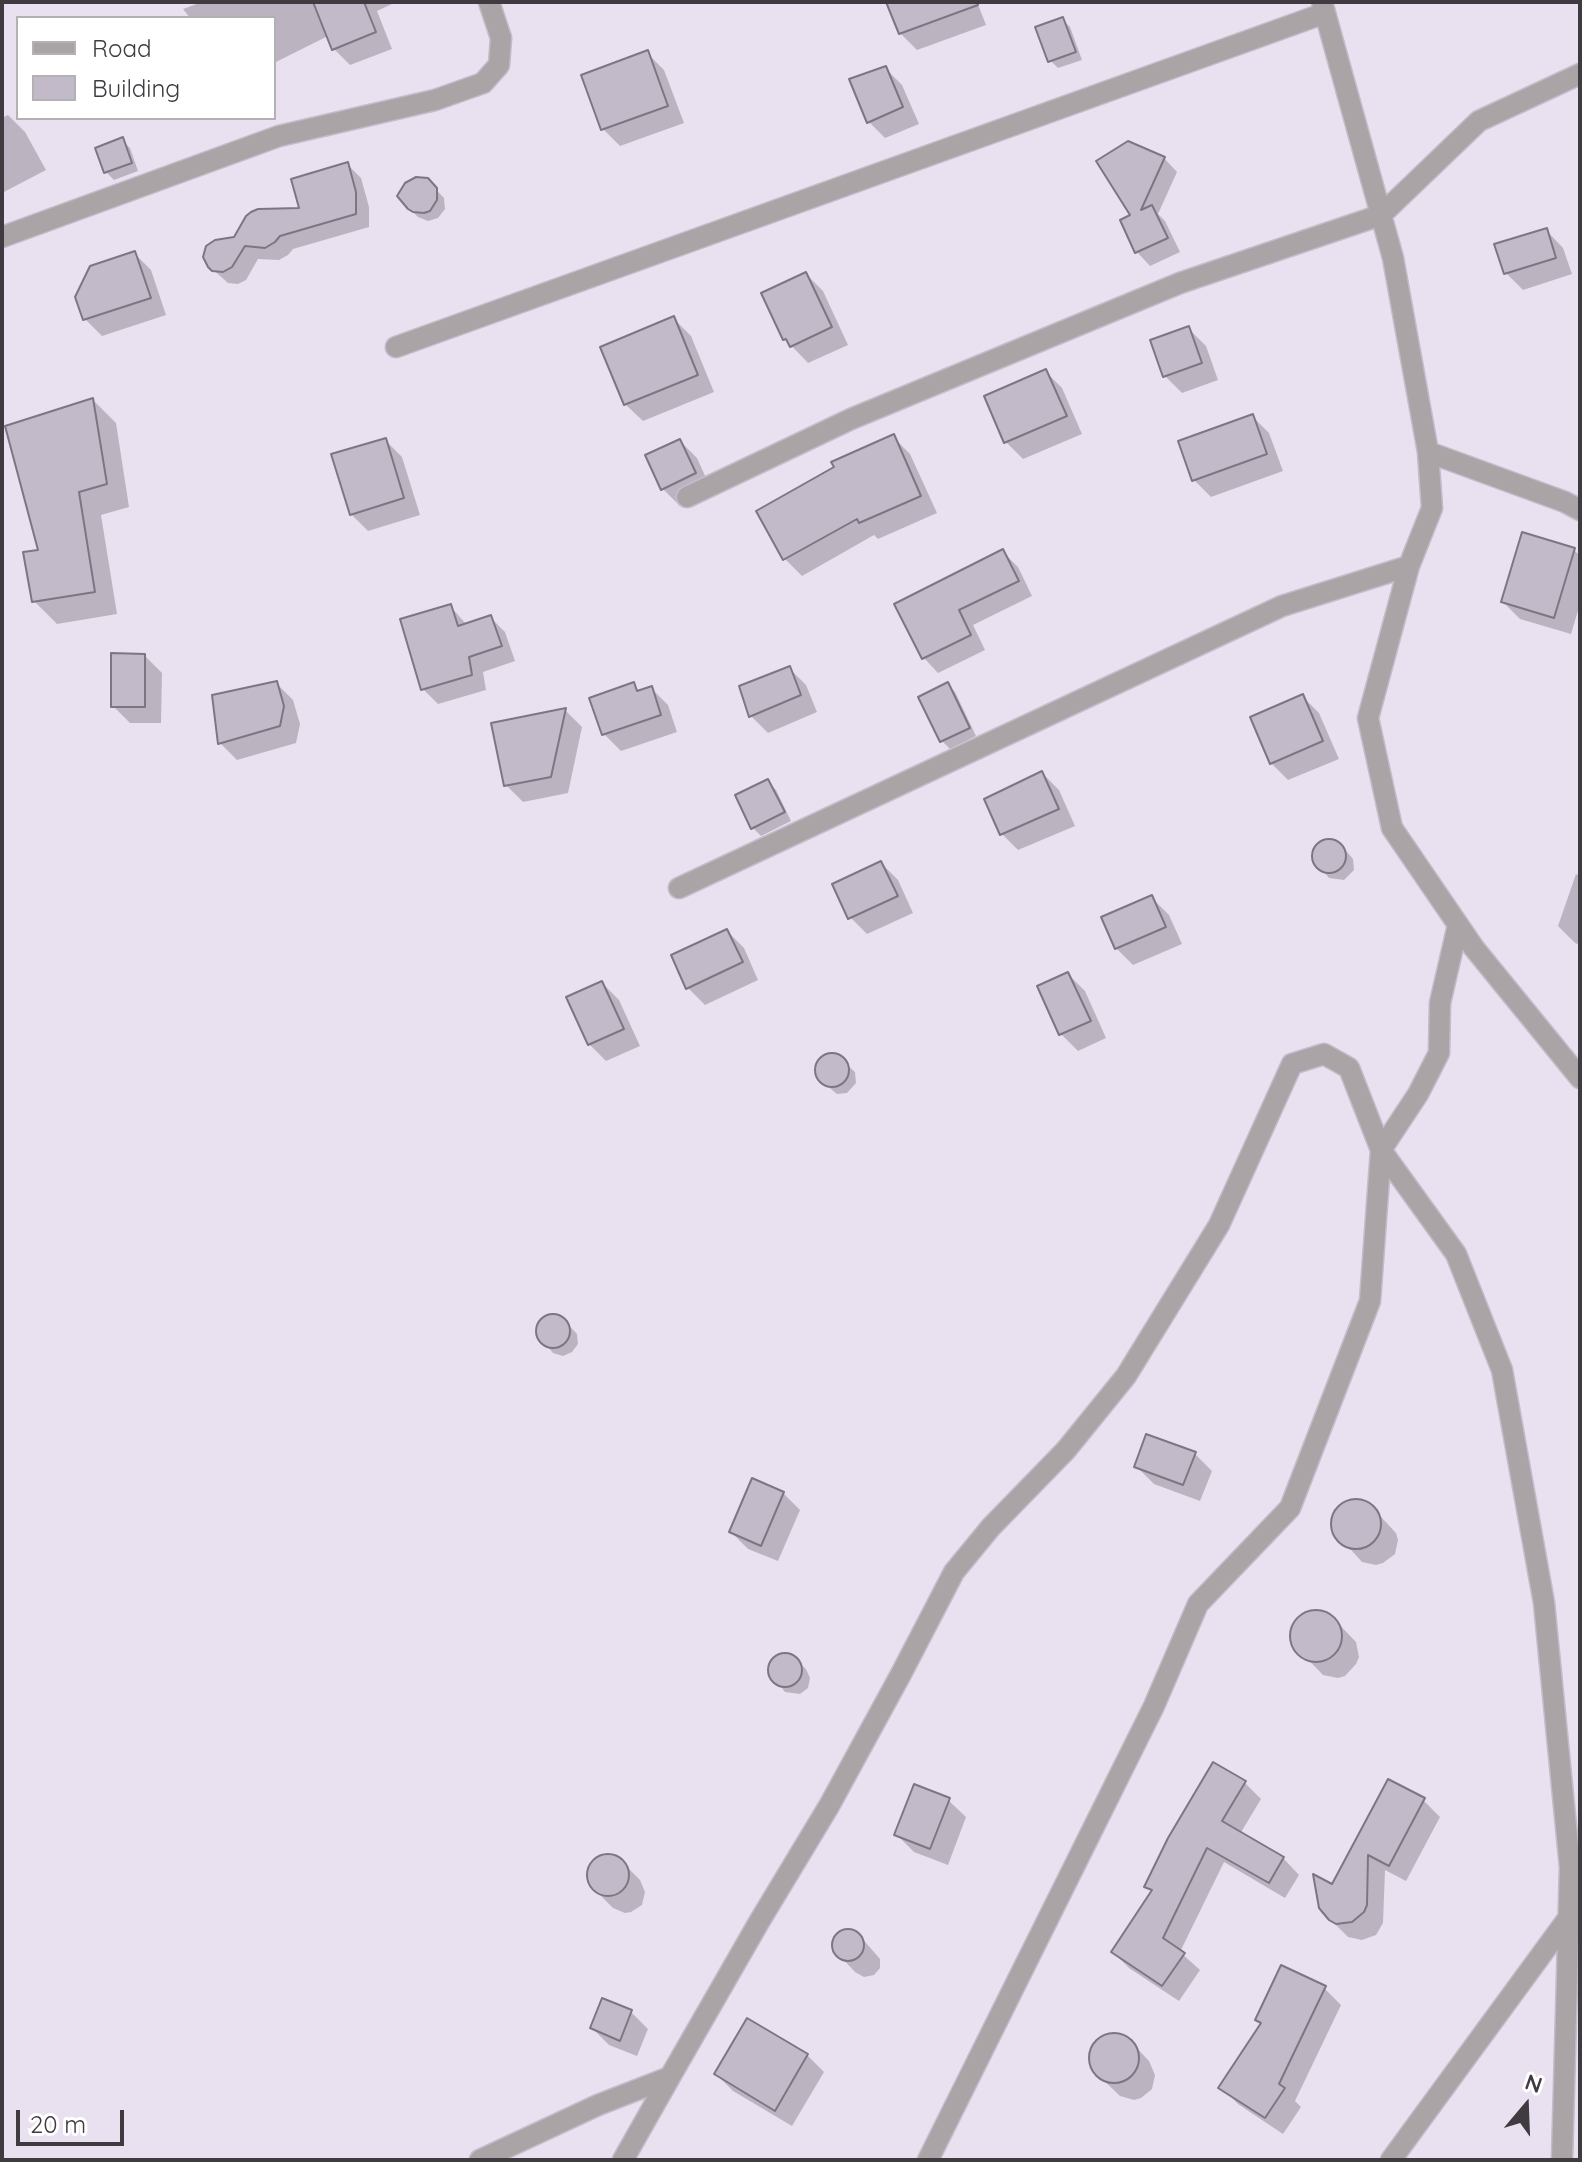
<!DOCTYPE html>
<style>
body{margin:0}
#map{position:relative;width:1582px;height:2162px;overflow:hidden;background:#eae1f0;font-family:Quicksand,sans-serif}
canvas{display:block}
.frame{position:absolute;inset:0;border:4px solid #3f3b41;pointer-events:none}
.legend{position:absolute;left:16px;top:16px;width:260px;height:104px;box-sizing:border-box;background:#fff;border:2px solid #b2b1b3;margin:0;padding:10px 14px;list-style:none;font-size:24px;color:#3f3b41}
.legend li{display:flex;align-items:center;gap:16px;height:40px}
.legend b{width:40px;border:2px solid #b2b1b3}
.north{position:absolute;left:1486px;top:2066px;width:80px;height:80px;-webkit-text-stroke:6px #fff;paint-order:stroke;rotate:19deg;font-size:22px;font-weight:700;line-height:32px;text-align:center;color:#3f3b41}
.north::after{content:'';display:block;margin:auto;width:28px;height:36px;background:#3f3b41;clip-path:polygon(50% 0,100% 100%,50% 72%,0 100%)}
.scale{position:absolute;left:16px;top:2110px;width:108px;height:36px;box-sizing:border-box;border:4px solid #3f3b41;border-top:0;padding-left:10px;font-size:24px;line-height:28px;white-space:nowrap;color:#3f3b41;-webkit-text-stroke:6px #fff;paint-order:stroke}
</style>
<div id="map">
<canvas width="1582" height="2162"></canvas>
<div class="frame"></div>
<ul class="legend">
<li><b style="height:10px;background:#aba4a6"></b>Road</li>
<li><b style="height:22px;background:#c2bac8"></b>Building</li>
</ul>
<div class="north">N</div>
<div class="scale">20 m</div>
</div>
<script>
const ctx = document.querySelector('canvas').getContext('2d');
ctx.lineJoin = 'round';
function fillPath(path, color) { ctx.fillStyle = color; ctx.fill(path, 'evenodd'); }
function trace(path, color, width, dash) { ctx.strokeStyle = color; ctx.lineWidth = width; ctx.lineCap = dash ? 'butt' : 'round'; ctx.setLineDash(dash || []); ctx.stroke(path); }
fillPath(new Path2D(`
 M202,2H391L392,4L377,11L392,49L350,65L333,48L328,36L274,63V18H190L183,9Z
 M889,2H977L986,25L917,50L900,33Z
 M1062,19L1070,27L1082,60L1058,68L1050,60Z
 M647,53L664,70L684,123L620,146L603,129Z
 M885,68L902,85L919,124L885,138L868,121Z
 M8,115L25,132L46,170L2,193V118Z
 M122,140L130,148L138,171L114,180L106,172Z
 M1164,158L1177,172L1158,214L1165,221L1180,252L1150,266L1137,252L1133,216Z
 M347,164L361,178L369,207V227L293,249L288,255L279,260L258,259L246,280L238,284L228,283L209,266L236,239L302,210Z
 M427,180L444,198L445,209L438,218L428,221L418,217L409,208Z
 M1546,230L1563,248L1572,274L1523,290L1506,273Z
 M134,253L151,270L166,315L102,336L85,319Z
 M806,274L823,291L848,345L808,363L785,339Z
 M674,319L691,336L714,392L643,421L625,404Z
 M1189,329L1206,346L1218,380L1182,393L1165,376Z
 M1045,371L1062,388L1082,434L1023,459L1006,442Z
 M93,400L116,423L129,507L101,515L117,614L57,624L34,601L41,551Z
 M1252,416L1269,433L1283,471L1211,497L1194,480Z
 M893,437L910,454L937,513L878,539L874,535L802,576L785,559Z
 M385,440L402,457L420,515L368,531L351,514Z
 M680,441L697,458L712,491L680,506L663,489Z
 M1574,550L1580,556V604L1571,634L1520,619L1503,602Z
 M1003,552L1018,567L1032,596L973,625L985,650L938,673L924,658L897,605Z
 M450,606L467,625L490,617L505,632L515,661L483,672L486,690L438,704L423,689Z
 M145,656L162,673L161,723H130L113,706Z
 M789,668L806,685L817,712L768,733L751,716L741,688Z
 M276,683L293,700L300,724L296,743L237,760L220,743Z
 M947,684L955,692L976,736L950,749L942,741Z
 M633,685L641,692L651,688L668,705L677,732L621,751L604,734Z
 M1302,696L1319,713L1339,759L1288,780L1271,763Z
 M565,710L582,727L568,793L523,802L506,785Z
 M1042,773L1059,790L1075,826L1018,850L1001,833Z
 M768,782L776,790L791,821L761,836L753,828Z
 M1332,841L1342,846L1353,859L1354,870L1344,880L1329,878L1315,861V851L1322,843Z
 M881,863L898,880L913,913L867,934L850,917Z
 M1576,874L1580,876V945L1575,943L1558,926Z
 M1152,898L1169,915L1182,944L1133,965L1116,948Z
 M727,931L744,948L758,980L705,1005L688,988Z
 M1068,974L1085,991L1106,1038L1078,1051L1061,1034Z
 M602,983L619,1000L640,1046L606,1061L589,1044Z
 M835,1054L855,1072L856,1083L847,1093L837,1094L819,1079L816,1069L817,1064L824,1056Z
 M556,1316L561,1317L577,1334L578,1344L572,1352L563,1356L553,1353L538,1335L539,1325L546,1317Z
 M1195,1454L1212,1471L1200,1501L1154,1484L1137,1467Z
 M783,1493L800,1510L778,1561L748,1549L731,1532Z
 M1353,1501L1369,1504L1396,1533L1398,1540L1395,1554L1383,1563L1376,1565L1362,1562L1334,1531L1335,1515L1339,1509Z
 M1309,1612L1325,1613L1332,1617L1356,1642L1359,1657L1356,1664L1345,1676L1338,1678L1323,1675L1294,1645L1292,1637L1296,1622Z
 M783,1655L793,1657L806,1669L810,1678L808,1688L800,1694L785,1692L771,1674V1664L778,1657Z
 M1245,1783L1261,1799L1240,1834L1283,1858L1299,1875L1285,1898L1224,1862L1180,1952L1200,1970L1179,2001L1129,1968L1113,1952L1153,1893L1147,1886Z
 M948,1800L966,1817L948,1865L914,1852L897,1835Z
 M1423,1800L1440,1817L1406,1881L1385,1870L1383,1923L1376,1935L1362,1940L1348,1937L1330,1919L1332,1887Z
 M605,1856H611L623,1863L640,1880L645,1892L642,1905L631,1912L625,1913L613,1908L595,1890L589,1879L590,1866L594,1861Z
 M852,1931L860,1936L880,1959V1968L874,1975L864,1977L855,1972L838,1954L834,1945L839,1933Z
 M1324,1988L1341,2005L1295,2101L1301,2107L1283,2134L1238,2104L1221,2087L1262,2025L1257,2020Z
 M631,2012L648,2029L637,2056L609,2045L592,2028Z
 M1119,2035L1132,2043L1149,2061L1155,2075L1152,2089L1141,2098L1134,2100L1120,2096L1096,2073L1092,2066V2050L1102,2038Z
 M807,2055L824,2072L792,2126L733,2091L716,2074Z`), '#0003');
const building = new Path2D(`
 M313,2H364L376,32L332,50Z
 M886,2H977L978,5L899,34Z
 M1063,17L1076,52L1048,62L1035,27Z
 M648,50L668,106L601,130L581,75Z
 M886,66L903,107L867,123L849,79Z
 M123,137L132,163L104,173L95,148Z
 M1128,141L1165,157L1141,210L1152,205L1168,238L1135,253L1120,220L1130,215L1096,161Z
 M348,162L356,192V214L280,236L275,242L265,248L245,246L232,267L223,272L212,271L208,267L203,257L206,246L215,240L234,237L246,216L251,212L258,209L299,208L291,179Z
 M416,177L428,178L437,188V200L430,211L424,213L413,212L408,209L397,196L405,183Z
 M1547,228L1556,258L1504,274L1494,244Z
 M135,251L151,298L83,320L75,297L90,266Z
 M806,272L832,327L790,347L786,339L783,340L761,293Z
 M674,316L698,375L624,405L600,347Z
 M1189,326L1202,363L1163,377L1150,340Z
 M1046,369L1067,416L1004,443L984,396Z
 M93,398L107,484L79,492L95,592L32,602L23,552L38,550L5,426Z
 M1253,414L1267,454L1192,481L1178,441Z
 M894,434L921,496L859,523L857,519L783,560L756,511L834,467L831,462Z
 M386,438L404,498L350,515L331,454Z
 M680,439L696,473L661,490L645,455Z
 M1522,532L1575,548L1554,618L1501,602Z
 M1003,549L1019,581L959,610L971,635L922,659L894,604Z
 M451,604L458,626L491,615L502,646L469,657L472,675L421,690L400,619Z
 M111,653L145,654V707H111Z
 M790,666L801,695L749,717L739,686Z
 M277,681L284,706L280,726L218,744L212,695Z
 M634,682L637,691L652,686L661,715L602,735L589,698Z
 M948,682L970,728L940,742L918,697Z
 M1303,694L1323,741L1270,764L1250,717Z
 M566,708L551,777L504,786L491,723Z
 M1042,771L1059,809L1000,835L984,799Z
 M768,779L785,812L751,829L735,795Z
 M1312 856a17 17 0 1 1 34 0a17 17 0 1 1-34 0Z
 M881,861L898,896L848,919L832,884Z
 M1152,895L1166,927L1115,949L1101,917Z
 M727,929L743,962L686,989L671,955Z
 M1068,972L1091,1021L1059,1035L1037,986Z
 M602,981L624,1029L588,1045L566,997Z
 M815 1070a17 17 0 1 1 34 0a17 17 0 1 1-34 0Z
 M536 1331a17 17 0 1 1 34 0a17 17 0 1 1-34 0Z
 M1146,1434L1196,1452L1183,1485L1134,1467Z
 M752,1478L784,1492L761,1546L729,1532Z
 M1331 1524a25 25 0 1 1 50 0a25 25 0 1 1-50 0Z
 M1290 1636a26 26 0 1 1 52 0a26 26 0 1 1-52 0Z
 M768 1670a17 17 0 1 1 34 0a17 17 0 1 1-34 0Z
 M1213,1762L1246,1781L1222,1821L1284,1857L1269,1883L1207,1848L1163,1938L1185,1953L1162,1986L1111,1952L1152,1890L1144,1887L1168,1838Z
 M1388,1779L1425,1798L1389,1866L1368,1855L1367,1905L1364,1912L1352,1922L1336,1924L1329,1920L1319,1908L1313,1874L1332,1884Z
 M914,1784L950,1798L930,1849L894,1835Z
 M587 1875a21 21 0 1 1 42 0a21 21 0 1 1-42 0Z
 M832 1945a16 16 0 1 1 32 0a16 16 0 1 1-32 0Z
 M1281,1965L1326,1986L1279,2084L1285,2088L1265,2118L1218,2088L1261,2023L1255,2020Z
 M602,1998L632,2010L620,2041L590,2028Z
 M747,2018L808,2054L775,2111L714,2074Z
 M1089 2058a25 25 0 1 1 50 0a25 25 0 1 1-50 0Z`);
fillPath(building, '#c2bac8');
trace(building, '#7d7682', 2);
const street = new Path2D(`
 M1322,2L1393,258L1428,452L1432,508L1409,566L1368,718L1392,828L1474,948L1580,1078
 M2,237L279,136L435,100L483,83L499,65L501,38L489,2
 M396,347L1325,13
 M1428,452L1565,502L1580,510
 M687,497L851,419L1180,283L1381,215L1479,121L1580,74
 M679,888L1282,606L1409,566
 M1458,925L1440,1003L1439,1053L1418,1094L1381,1150L1456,1254L1502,1370L1544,1603L1570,1867L1562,2160
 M670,2077L759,1922L829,1806L901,1674L954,1572L991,1527L1066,1450L1126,1376L1219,1225L1292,1064L1324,1054L1349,1068L1381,1150L1370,1301L1290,1508L1198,1604L1154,1706L928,2160
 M480,2160L598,2105L670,2077L623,2160
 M1391,2160L1569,1917`);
trace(street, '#c4bcca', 23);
trace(street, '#aba4a6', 20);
</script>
